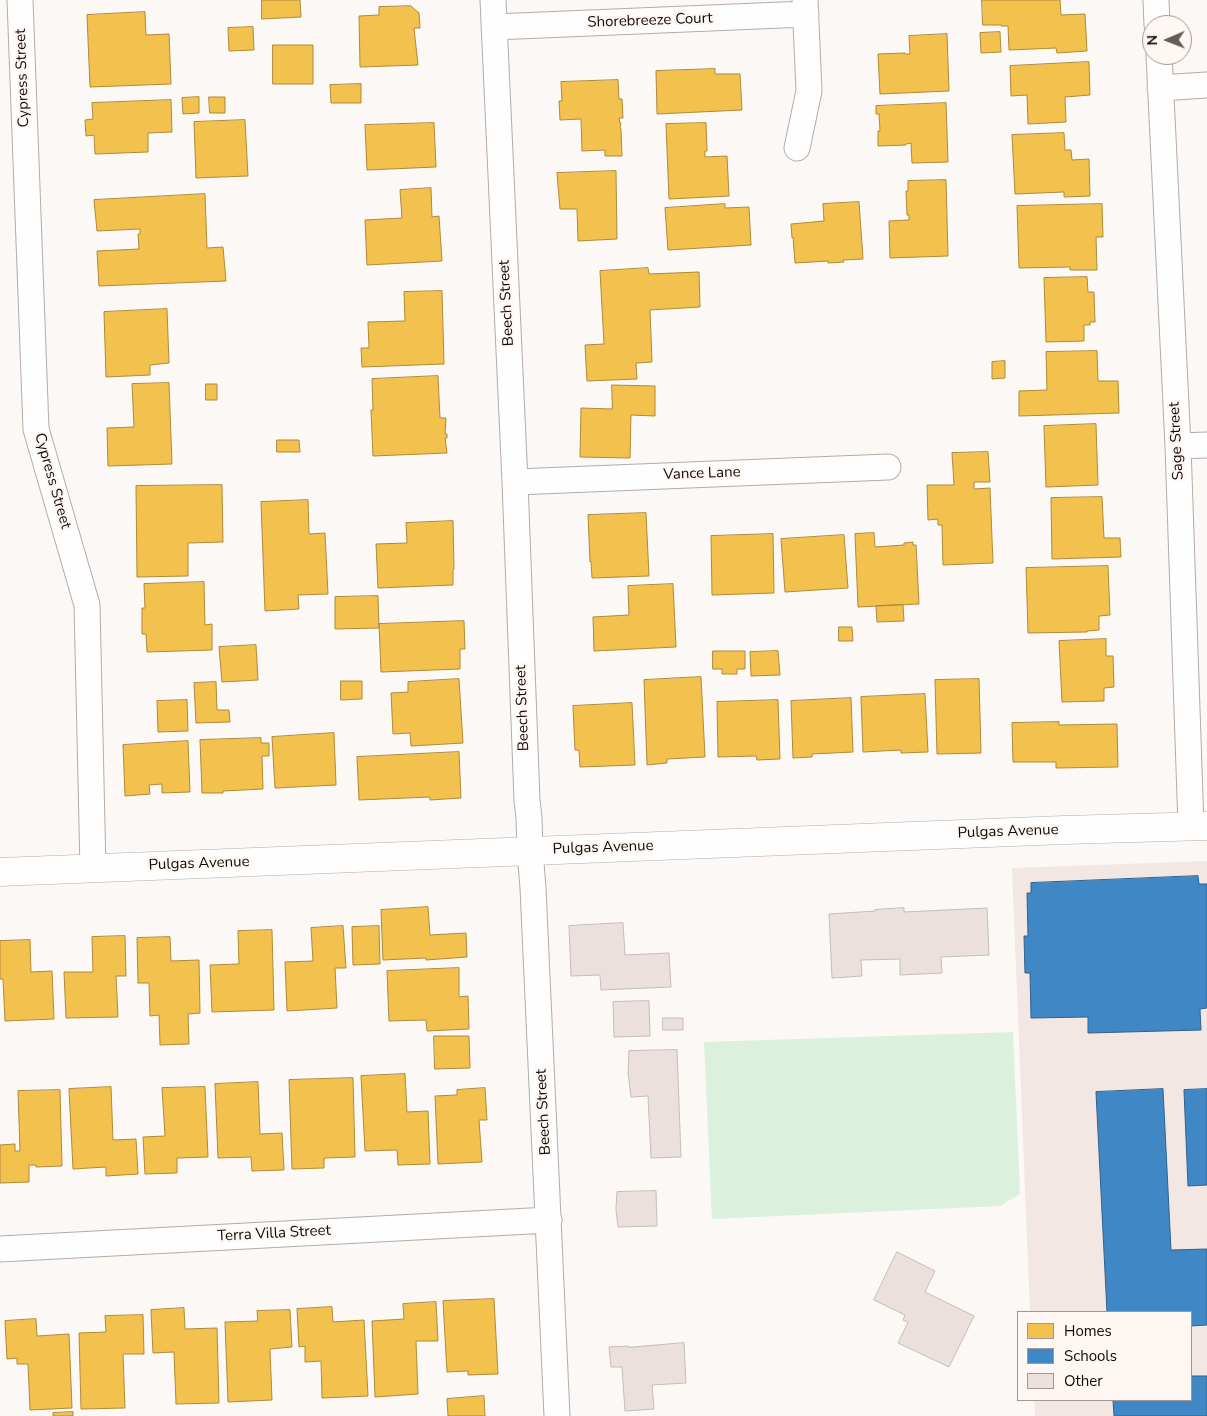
<!DOCTYPE html>
<style>
body{margin:0}
#map{position:relative;width:1207px;height:1416px;overflow:hidden;background:#fcf8f6;font-family:"Nunito Sans",sans-serif}
canvas{display:block}
.legend{position:absolute;left:1017px;top:1311px;width:175px;height:90px;box-sizing:border-box;background:#fef7f4;border:1px solid #a09894;margin:0;padding:6px 9px;list-style:none;font-size:15px;color:#130905}
.legend li{display:flex;align-items:center;gap:10px;height:25px}
.legend b{width:25px;border:1px solid #a09894}
.north{position:absolute;left:1142px;top:15px;width:50px;height:50px;box-sizing:border-box;background:#fef7f4;border:1px solid #a09894;border-radius:50%;rotate:269deg;font-size:14px;font-weight:700;line-height:20px;text-align:center;color:#130905}
.north::after{content:'';display:block;margin:auto;width:18px;height:22px;background:#655d59;clip-path:polygon(50% 0,100% 100%,50% 72%,0 100%)}
</style>
<div id="map">
<canvas width="1207" height="1416"></canvas>
<ul class="legend">
<li><b style="height:14px;background:#f2c14e"></b>Homes</li>
<li><b style="height:14px;background:#3f88c5"></b>Schools</li>
<li><b style="height:14px;background:#ebe0dc"></b>Other</li>
</ul>
<div class="north">N</div>
</div>
<script>
const ctx = document.querySelector('canvas').getContext('2d');
ctx.lineJoin = 'round';
function fillPath(path, color) { ctx.fillStyle = color; ctx.fill(path, 'evenodd'); }
function trace(path, color, width, dash) { ctx.strokeStyle = color; ctx.lineWidth = width; ctx.lineCap = dash ? 'butt' : 'round'; ctx.setLineDash(dash || []); ctx.stroke(path); }
function write(font, color, halo, rows, align = 'center') {
  ctx.font = font + ' "Nunito Sans",sans-serif'; ctx.lineWidth = 5; ctx.setLineDash([]); ctx.textBaseline = 'middle'; ctx.strokeStyle = halo; ctx.fillStyle = color; for (const [text, x, y, turn = 0] of rows) {
    ctx.save(); ctx.translate(x, y); ctx.rotate((+turn || 0) * Math.PI / 180); ctx.textAlign = isNaN(turn) ? turn : align; if (halo) ctx.strokeText(text, 0, 0); ctx.fillText(text, 0, 0); ctx.restore();
  }
}
fillPath(new Path2D(`
 M1207,861V1416H1035L1034,1400H1191V1312H1030L1012,868Z`), '#f2e7e3');
fillPath(new Path2D(`
 M1013,1032L1020,1194L1000,1206L712,1219L704,1042Z`), '#dbf1de');
const homes = new Path2D(`
 M262,0H300L301,17L262,19Z
 M982,0H1060L1061,15L1085,14L1087,51L1057,53L1056,48L1009,50L1008,26H1001V25H983Z
 M411,6L419,13L420,28H414L418,65L360,67L359,16L379,15V7Z
 M145,12L146,35L169,34L171,84L90,87L87,15Z
 M253,27L254,50L229,51L228,28Z
 M1000,32L1001,52L981,53L980,33Z
 M947,34L949,91L880,94L878,54L905,53V54H910L909,36Z
 M273,45H313V84H273Z
 M1089,62L1090,95L1065,97L1066,122L1028,124L1027,95L1011,96L1010,66Z
 M715,69V74H740L742,110L657,114L656,71Z
 M618,80L619,99H622L623,118H619L620,123H621L620,128L621,129L622,156H605V150L582,151L581,119L560,120L559,101H562L561,82Z
 M361,84V103H331L330,85Z
 M199,97V113L183,114L182,98Z
 M209,97H225V113H210Z
 M171,100L172,132L148,133V152L95,154L94,135L86,136L85,120L93,119L92,103Z
 M946,103L948,162L912,163L911,143L906,144V145L878,146V131H880L879,114H876V106Z
 M245,120L248,176L196,178L194,122Z
 M434,123L436,167L367,170L365,125Z
 M706,123L707,151H705V157L727,156L729,196L669,199L666,124Z
 M1064,133L1065,150H1071L1072,160L1089,159L1090,196L1064,197V192L1015,194L1012,135Z
 M616,171L617,239L578,241L577,209H560L557,173Z
 M946,180L948,256L890,258L889,221L909,220V215H907L906,191H908V181Z
 M431,188L432,217L439,216L442,261L367,265L365,220L402,218L400,190Z
 M205,194L207,248L223,247L226,281L99,286L97,251L139,249L138,234H140V229L97,231L94,200Z
 M859,202L863,259L843,260L844,262L828,263V261L795,263L793,237L792,238L791,224L824,221L823,204Z
 M725,204V208L749,207L751,245L668,250L665,208Z
 M1102,204L1103,237H1096L1097,270H1070V267L1019,268L1017,206Z
 M648,268L649,274L699,272L700,307L650,310L652,362L636,363L637,379L587,381L585,345L604,344L600,271Z
 M1087,277L1088,292H1094L1095,322H1090V325H1084V341L1046,342L1044,278Z
 M442,291L444,364L362,367L361,348H369L368,322L405,321L404,292Z
 M167,309L169,363L150,365V375L106,377L104,312Z
 M1097,351L1098,381H1118L1119,413L1019,416V391L1047,390L1046,352Z
 M1005,361V378L992,379V362Z
 M438,376L440,418H446L445,434H447V438H445L447,453L373,456L371,410H373L372,379Z
 M169,383L172,464L108,466L107,428L134,427L132,384Z
 M206,384H217V400H206Z
 M612,385L655,386V416L631,415L630,458L580,457L581,408L612,409Z
 M1096,424L1098,485L1046,487L1044,426Z
 M277,440H299L300,452H277Z
 M988,452L990,482H974V489L990,488L993,563L943,565L942,525H938V519L928,520L927,485H954L952,453Z
 M222,485L223,542L188,543V576L137,577L136,486Z
 M1102,497L1104,538H1120L1121,557L1052,559L1051,498Z
 M308,500L309,534L325,533L328,594L298,595L299,609L265,611L261,502Z
 M646,513L649,576L592,578L591,561L590,562L588,515Z
 M453,521L454,569L453,570V585L378,588L376,544L407,543L406,523Z
 M874,533L875,547L904,545V543L913,542V545H916L919,604L858,607L855,534Z
 M773,534L774,593L712,595L711,536Z
 M844,535L848,588L785,592L781,539Z
 M1108,566L1110,615L1099,616V630L1087,631V632L1028,633L1026,568Z
 M204,582L205,625L212,624V650L147,652L146,634H142V608H145L144,584Z
 M673,584L676,647L594,651L593,617L629,615L628,586Z
 M378,596L379,628L335,629V597Z
 M903,605L904,621L877,622L876,606Z
 M464,621L465,649H460V669L381,672L379,624Z
 M839,627H852L853,641H839Z
 M1106,639V656H1113L1114,687L1104,688V701L1062,702L1059,641Z
 M256,645L258,680L222,682L219,647Z
 M713,651H745V669H737V674H722V669H713Z
 M778,651L780,675L751,676L750,652Z
 M701,677L705,757L667,759V763L647,765L644,680Z
 M459,679L463,743L411,746L410,733L393,734L391,693L408,692V682Z
 M979,679L981,753L937,754L935,680Z
 M341,681H362V699L341,700Z
 M216,682L217,710H229L230,722L196,723L194,683Z
 M925,694L928,752L901,753V750L863,752L861,697Z
 M851,698L853,752L812,754V757L793,758L791,701Z
 M187,700L188,731L158,732L157,701Z
 M778,700L780,759L757,760L756,756L718,757L717,702Z
 M632,703L635,765L580,767L579,750H575L573,706Z
 M1059,722V725L1117,724L1118,767L1056,768V762H1013L1012,723Z
 M334,733L336,785L275,788L272,737Z
 M261,738V743H269V756H262L263,789L223,791V793H202L200,740Z
 M188,741L190,792L162,793V784L149,785L150,794L125,796L123,745Z
 M459,752L461,798L430,800V797L359,800L357,757Z
 M428,907L430,935L466,933L467,957L426,960V958L383,960L381,910Z
 M343,926L346,968H335L337,1008L287,1011L285,962L313,961L311,928Z
 M379,926L380,964L353,965L352,927Z
 M272,930L274,1010L212,1012L210,965L239,964L238,931Z
 M125,936L126,976H116L118,1017L66,1018L64,972H93L92,937Z
 M170,937L171,961L199,960L200,1013L188,1014L189,1044L160,1045L159,1015L150,1016L149,983H138L137,938Z
 M30,940L31,972L52,971L54,1019L5,1021L3,979H0V941Z
 M459,968V997L468,996L469,1029L427,1031L426,1020L389,1021L387,971Z
 M434,1036H469L470,1068L435,1069Z
 M405,1074L407,1112L428,1111L430,1164L398,1165L397,1150L365,1151L361,1076Z
 M353,1078L355,1157L324,1158V1168L292,1169L289,1080Z
 M258,1082L260,1134L282,1133L284,1170L252,1171L251,1157L218,1158L215,1084Z
 M111,1087L113,1140L136,1139L138,1174L106,1176V1167L73,1169L69,1089Z
 M205,1087L208,1157L177,1158V1173L145,1174L143,1137L165,1136L162,1088Z
 M485,1088L487,1120H479L482,1162L438,1164L435,1096L457,1095V1090Z
 M60,1090L62,1166L36,1167V1165H29V1182L0,1183V1145L15,1144V1151H20L18,1091Z
 M494,1299L498,1374L468,1375V1371L447,1372L443,1301Z
 M436,1302L438,1341H416L418,1394L375,1397L372,1321L404,1319L403,1304Z
 M332,1307L333,1322L364,1320L368,1396L322,1398L321,1361L305,1362V1346L299,1347L297,1309Z
 M184,1308L185,1329L217,1328L219,1403L176,1404L174,1352L153,1353L151,1310Z
 M290,1310L292,1347L270,1349L272,1400L228,1402L225,1322L258,1321L257,1311Z
 M143,1315L144,1354H123L125,1408L81,1409L79,1333L106,1332L105,1316Z
 M36,1319L37,1336L69,1334L72,1408L30,1410L28,1364H17V1358L7,1359L5,1321Z
 M484,1396L485,1416H448L447,1399Z
 M73,1412V1416H53V1413Z`);
fillPath(homes, '#f2c14e');
trace(homes, '#af8a38', 1);
const schools = new Path2D(`
 M1198,876L1199,884H1207V1008L1200,1009L1201,1030L1088,1033V1017L1031,1018L1030,973H1025L1024,936H1028L1027,893H1031V883Z
 M1163,1089L1171,1250L1207,1249V1325L1191,1326V1312H1107L1096,1092Z
 M1207,1089V1185L1188,1186L1184,1090Z
 M1191,1376H1207V1416H1114L1113,1400H1191Z`);
fillPath(schools, '#3f88c5');
trace(schools, '#32628b', 1);
const building = new Path2D(`
 M904,908V912L987,908L989,955L941,957L942,973L900,975V959L861,960L862,976L832,978L829,914L875,911V910Z
 M623,923L625,955L669,953L671,987L601,990L600,975L571,976L569,926Z
 M649,1001L650,1036L614,1037L613,1002Z
 M663,1018H683V1030H663Z
 M677,1050L681,1157L651,1158L648,1096L631,1097L628,1073L629,1051Z
 M656,1191L657,1226L618,1227L616,1209L617,1192Z
 M897,1252L935,1271L925,1292L974,1316L949,1367L898,1343L908,1322L903,1320L905,1315L874,1300Z
 M684,1343L686,1383L652,1385L654,1409L625,1411L622,1367H611L609,1347L629,1346V1347Z`);
fillPath(building, '#ebe0dc');
trace(building, '#c4bdb9', 1);
const minor = new Path2D(`
 M20,0L36,429L87,605L93,869
 M493,0L515,482L527,800L529,818L530,851L533,888L557,1416
 M1156,0L1157,25
 M494,27L806,14
 M1159,55L1178,446L1191,826
 M1160,88L1207,85
 M797,148L809,91L805,0
 M1178,446L1207,445
 M515,482L888,467
 M0,1249L549,1220`);
const tertiary = new Path2D(`
 M0,872L1064,830L1207,826`);
trace(minor, '#b3aca8', 27);
trace(tertiary, '#b3aca8', 29);
trace(minor, '#fffefe', 25);
trace(tertiary, '#fffefe', 28);
write('15px', '#130905', '#fef7f4', [
 ["Shorebreeze Court",650,21,-2],
 ["Cypress Street",23,78,-92],
 ["Beech Street",507,303,-93],
 ["Sage Street",1177,441,-93],
 ["Vance Lane",702,474,-2],
 ["Cypress Street",52,481,74],
 ["Beech Street",523,708,-92],
 ["Pulgas Avenue",1008,832,-2],
 ["Pulgas Avenue",603,848,-2],
 ["Pulgas Avenue",199,864,-2],
 ["Beech Street",544,1112,-93],
 ["Terra Villa Street",274,1234,-3]
]);
</script>
